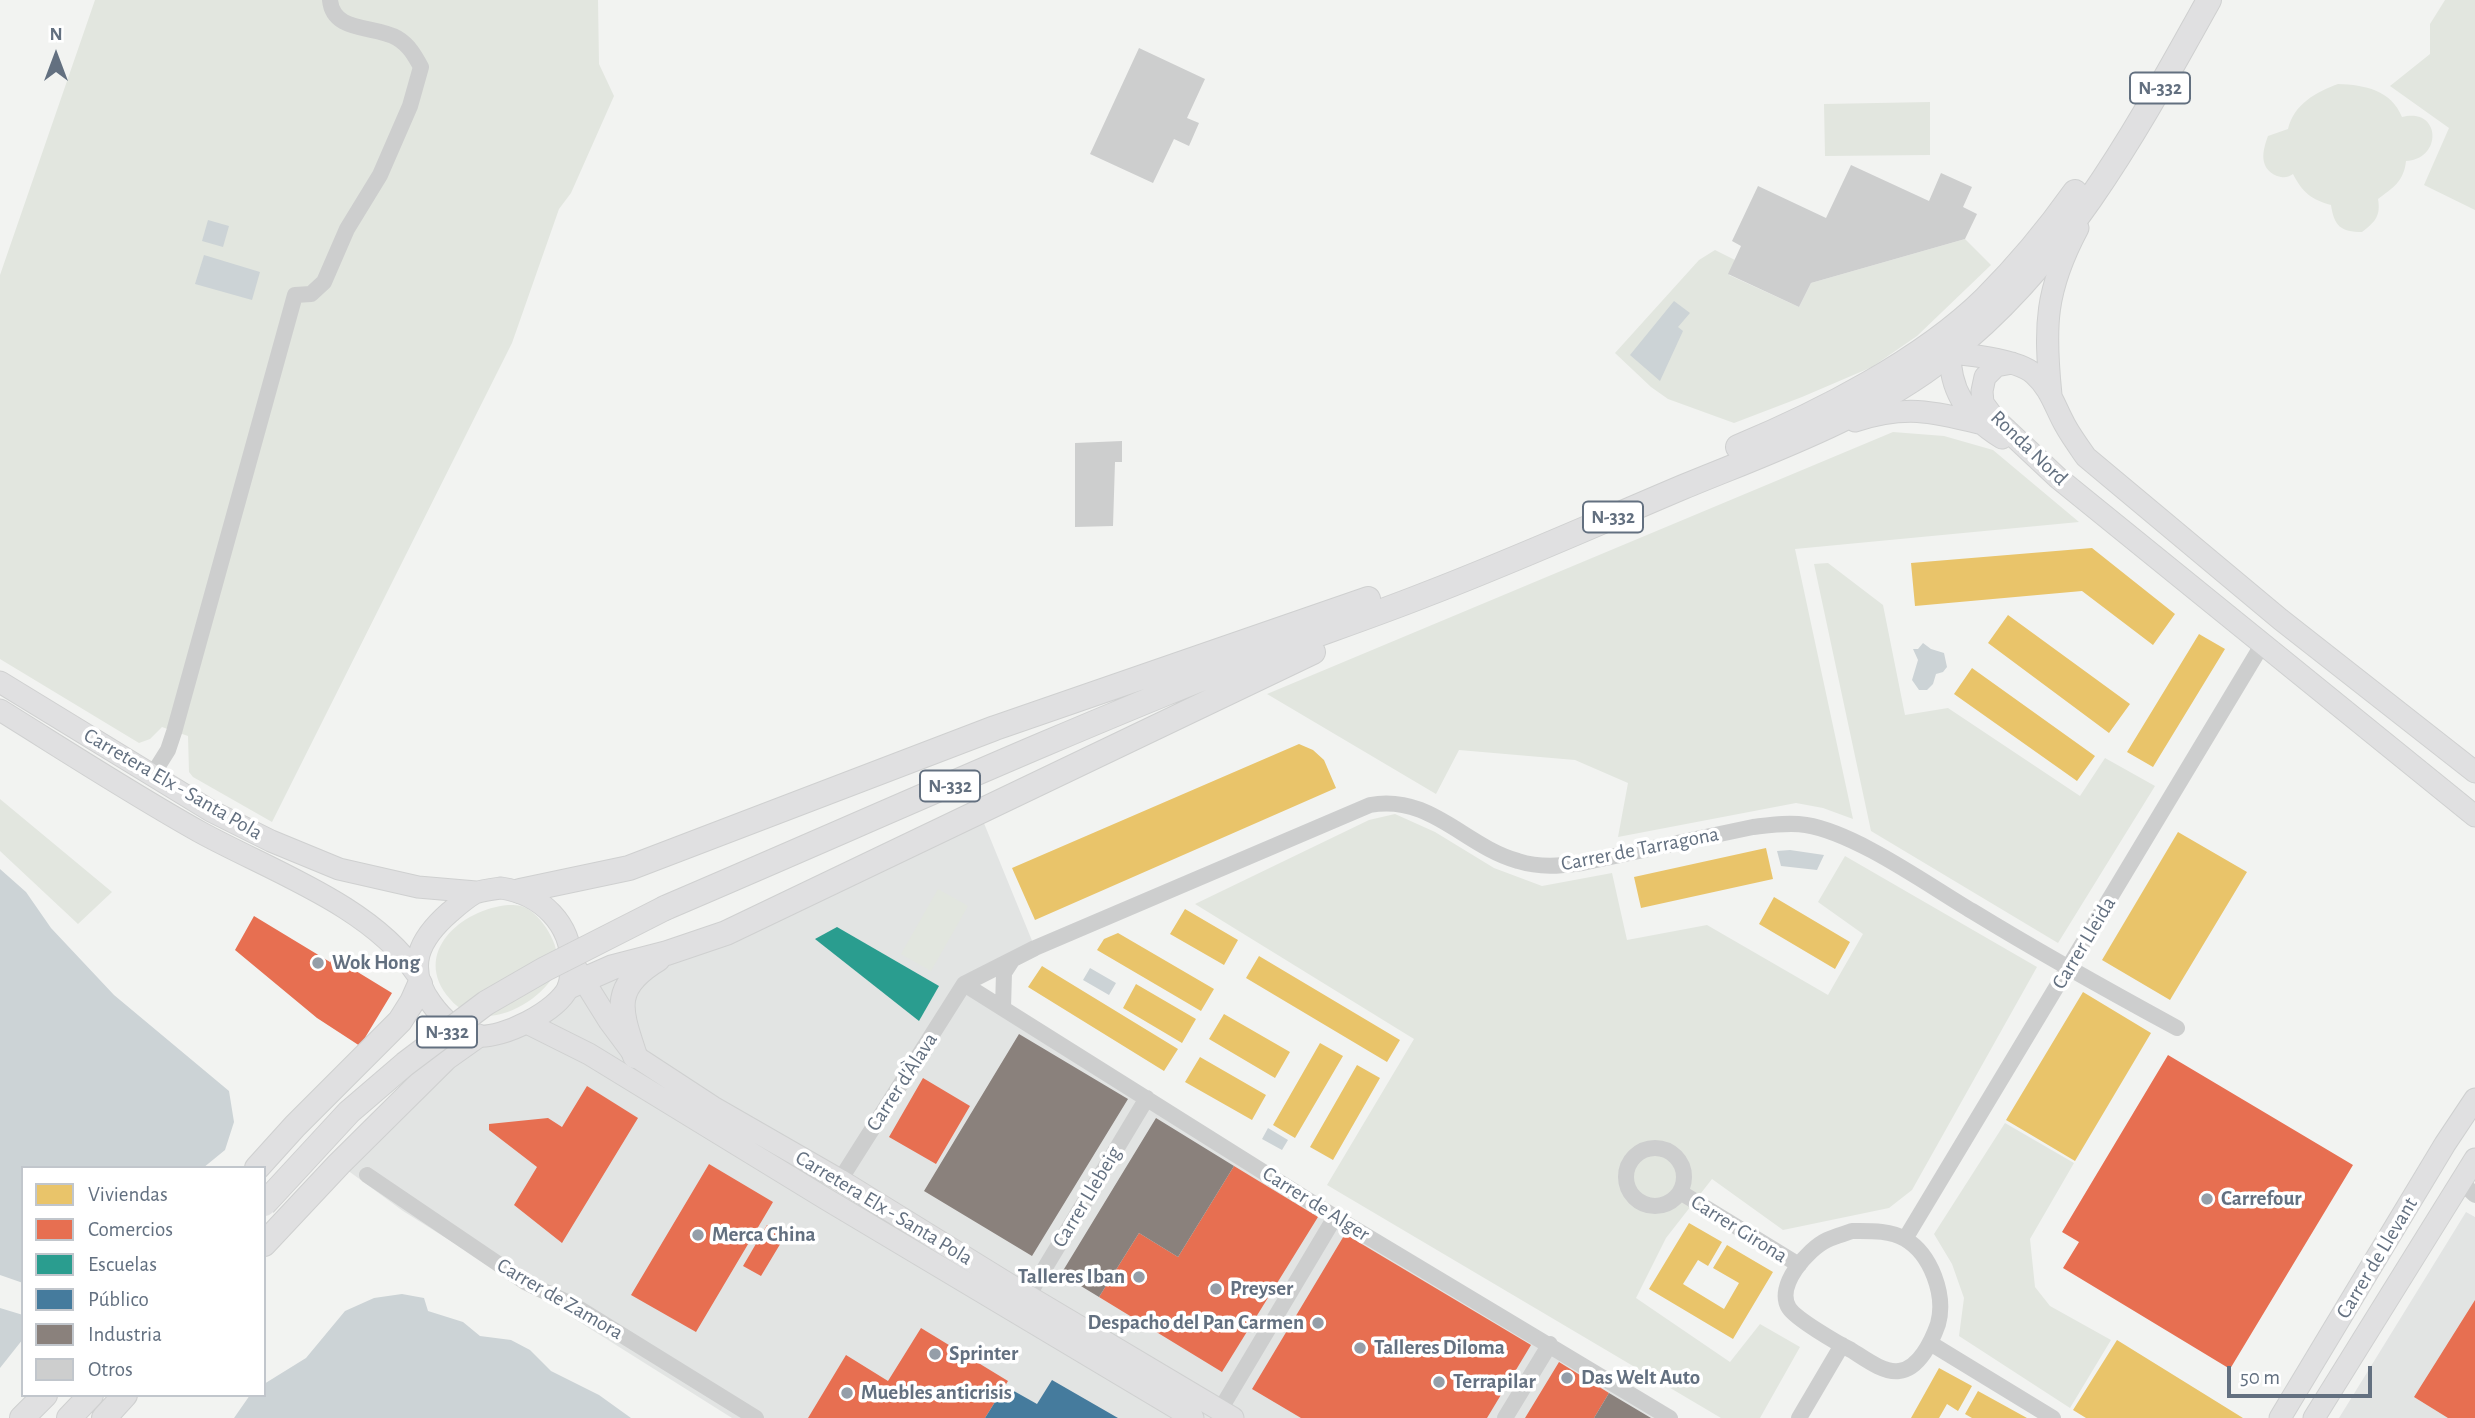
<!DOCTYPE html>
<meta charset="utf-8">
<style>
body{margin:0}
#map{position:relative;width:2475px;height:1418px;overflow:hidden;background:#f2f3f1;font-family:"Alegreya Sans",sans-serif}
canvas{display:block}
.legend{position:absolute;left:21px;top:1166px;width:245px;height:231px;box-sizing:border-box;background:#fff;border:2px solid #c1c6cc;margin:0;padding:9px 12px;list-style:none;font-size:21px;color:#637080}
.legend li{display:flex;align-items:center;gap:14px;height:35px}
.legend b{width:35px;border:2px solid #c1c6cc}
.north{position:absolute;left:21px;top:21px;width:70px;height:70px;-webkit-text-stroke:5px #fff;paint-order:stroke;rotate:0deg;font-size:19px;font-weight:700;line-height:28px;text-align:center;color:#637080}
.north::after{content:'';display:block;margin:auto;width:24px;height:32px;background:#637080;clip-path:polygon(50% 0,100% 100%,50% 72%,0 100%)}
.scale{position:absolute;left:2227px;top:1366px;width:145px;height:32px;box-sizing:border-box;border:4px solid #637080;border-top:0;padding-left:9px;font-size:21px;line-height:24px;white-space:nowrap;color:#637080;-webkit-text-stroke:5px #fff;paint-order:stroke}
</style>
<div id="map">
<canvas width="2475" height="1418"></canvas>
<ul class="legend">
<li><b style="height:19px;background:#e9c46a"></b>Viviendas</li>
<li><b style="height:19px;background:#e76f51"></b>Comercios</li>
<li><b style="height:19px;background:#2a9d8f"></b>Escuelas</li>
<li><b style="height:19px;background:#457b9d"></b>Público</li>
<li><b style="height:19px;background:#8a817c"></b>Industria</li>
<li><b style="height:19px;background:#cdcece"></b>Otros</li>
</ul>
<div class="north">N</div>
<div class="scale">50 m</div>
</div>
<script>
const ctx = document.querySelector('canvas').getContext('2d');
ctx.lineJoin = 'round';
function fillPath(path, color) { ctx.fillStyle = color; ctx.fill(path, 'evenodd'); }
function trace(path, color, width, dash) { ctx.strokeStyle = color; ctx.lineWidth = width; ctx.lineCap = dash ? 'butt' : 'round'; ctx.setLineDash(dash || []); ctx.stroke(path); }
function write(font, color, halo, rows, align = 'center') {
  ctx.font = font + ' "Alegreya Sans",sans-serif'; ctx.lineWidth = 7; ctx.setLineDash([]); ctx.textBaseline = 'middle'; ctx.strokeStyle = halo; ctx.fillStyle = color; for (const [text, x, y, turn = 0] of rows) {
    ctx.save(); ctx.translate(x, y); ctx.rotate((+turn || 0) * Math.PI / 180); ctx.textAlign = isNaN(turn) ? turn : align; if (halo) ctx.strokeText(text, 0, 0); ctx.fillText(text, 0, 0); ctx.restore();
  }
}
fillPath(new Path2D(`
 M979,811L1035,948L965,983L1670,1418H732L403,1211L339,1164L446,1058L667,953Z
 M2466,1212L2475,1217V1418H2339Z`), '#e2e4e3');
fillPath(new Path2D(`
 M95,0H598L599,64L614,96L571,193L559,209L512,343L272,822L193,777L189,772L188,736L162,727L150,739L139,743L0,659V275Z
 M2445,0H2475V210L2424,185L2449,128L2390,86L2430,54V24Z
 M2338,84C2365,85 2391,90 2402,117C2441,107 2443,159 2406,161C2404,181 2393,188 2378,199C2381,216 2375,222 2362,232C2341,232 2334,226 2331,205C2312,200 2302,192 2293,174C2287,178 2284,178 2277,176C2259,168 2262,152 2268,136L2288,129C2294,104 2316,92 2338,84Z
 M1930,102V155L1825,156L1824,104Z
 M1965,239L1991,265L1917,336L1872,367L1802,397L1734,423L1668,399L1651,387L1615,353L1699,260L1715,250L1735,260L1729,275L1799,307L1811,283Z
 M1893,432L1944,436L1993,450L2079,522L1795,549L1853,819L1823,808L1796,803L1618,837L1628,783L1575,760L1459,750L1436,794L1267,694Z
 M1828,563L1883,605L1905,715L1948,708L2080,796L2105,758L2155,786L2058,943L1871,831L1814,564Z
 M0,799L112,892L78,924L0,851Z
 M1395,814L1435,832L1494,868L1542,886L1612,873L1627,940L1707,925L1828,995L1863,934L1818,902L1845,856L2037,967L1912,1190L1889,1208L1783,1230L1712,1179L1666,1238L1636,1298L1730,1362L1760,1324L1800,1347L1760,1418H1721L1327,1185L1414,1039L1195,904L1369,820Z
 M938,889L968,906L931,971L901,954Z
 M508,905C515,905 522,905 528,909C545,920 563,950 556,970C547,994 512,1016 487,1016C472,1016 459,1010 450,999C410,953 462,909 508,905Z
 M2005,1123L2074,1163L2030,1239L2035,1287L2050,1306L2111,1340L2070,1408L1959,1336L1964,1298L1952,1264L1934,1234Z`), '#e2e6df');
fillPath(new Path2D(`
 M208,220L229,226L223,247L202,241Z
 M204,255L260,272L252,300L195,284Z
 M1674,301L1690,313L1678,327L1683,331L1660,381L1630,355Z
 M1923,643L1931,649L1944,653L1947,667L1943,672L1936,674L1933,684L1927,690H1919L1912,680L1918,660L1913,649H1918Z
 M1790,850L1824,855L1817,870L1781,866L1777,851Z
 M0,869L26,892L51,928L114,995L229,1091L234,1122L225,1150L203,1168H23V1283L0,1275Z
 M1090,968L1116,983L1109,995L1083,980Z
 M1268,1128L1288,1140L1282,1150L1262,1139Z
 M402,1294L424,1298L428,1311L463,1322L480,1336L511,1340L530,1350L551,1371L599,1395L631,1418H234L250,1395H264V1384L306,1358L345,1311L374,1298Z
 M0,1308L23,1315V1339L0,1368Z`), '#ccd3d6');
fillPath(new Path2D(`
 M2092,548L2175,614L2153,645L2082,591L1915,606L1911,563Z
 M2008,615L2130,704L2109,733L1988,643Z
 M2199,634L2225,649L2153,767L2127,752Z
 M1972,668L2095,756L2077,781L1954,694Z
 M1299,744L1313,750L1324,760L1336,788L1035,920L1012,868Z
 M2178,832L2247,872L2170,1000L2102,960Z
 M1766,848L1773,879L1641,908L1634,877Z
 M1774,897L1850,942L1835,969L1759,924Z
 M1185,909L1238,940L1224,965L1170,934Z
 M1118,933L1214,989L1201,1011L1097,950L1104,939Z
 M1259,956L1400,1040L1387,1062L1246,978Z
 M1042,966L1178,1049L1164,1071L1028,987Z
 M1136,984L1196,1019L1182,1043L1123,1008Z
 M2083,992L2151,1033L2075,1161L2006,1120Z
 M1224,1014L1290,1052L1275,1078L1209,1039Z
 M1320,1043L1343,1056L1295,1138L1273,1125Z
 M1200,1057L1266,1095L1252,1120L1185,1082Z
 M1357,1065L1380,1078L1333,1160L1310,1147Z
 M1689,1223L1722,1242L1708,1266L1698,1260L1683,1284L1724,1309L1739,1283L1713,1268L1727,1245L1773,1272L1733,1339L1649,1289Z
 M2117,1340L2243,1418H2086L2073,1410Z
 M1939,1368L1972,1386L1958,1411L1947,1404L1939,1418H1911Z
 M1978,1391L2027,1418H1972L1965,1414Z`), '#e9c46a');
fillPath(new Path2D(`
 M254,916L330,962L333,957L392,993L360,1046L317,1018L235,950Z
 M2168,1055L2353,1165L2230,1369L2063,1268L2079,1242L2062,1232Z
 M923,1078L970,1106L936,1164L889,1137Z
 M587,1086L638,1118L562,1243L514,1205L537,1167L489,1130V1124L548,1118L562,1127Z
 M709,1164L773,1202L696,1332L631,1295Z
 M1234,1166L1318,1217L1222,1372L1099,1297L1139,1233L1178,1257Z
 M767,1225L785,1236L761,1276L743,1266Z
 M1345,1234L1531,1345L1487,1418H1301L1252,1389Z
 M2475,1300V1418H2448L2414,1397Z
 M921,1328L1008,1381L985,1418H808L846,1355L888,1381Z
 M1559,1362L1609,1393L1594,1418H1525Z`), '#e76f51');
fillPath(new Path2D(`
 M837,927L939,986L919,1021L815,939Z`), '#2a9d8f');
fillPath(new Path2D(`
 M1052,1380L1118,1418H985L1005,1386L1037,1404Z`), '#457b9d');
fillPath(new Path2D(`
 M1019,1034L1128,1099L1032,1256L924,1191Z
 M1156,1118L1234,1166L1178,1257L1139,1233L1099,1297L1061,1274Z
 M1609,1393L1651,1418H1594Z`), '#8a817c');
fillPath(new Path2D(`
 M1139,48L1205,79L1187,118L1199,123L1189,146L1174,139L1153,183L1090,154Z
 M1851,165L1929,201L1941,173L1972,187L1963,207L1977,214L1965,239L1811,283L1799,307L1728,274L1741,246L1732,241L1758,186L1826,218Z
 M1122,441V462H1115L1113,526L1075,527V443Z`), '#cdcece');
const secondary = new Path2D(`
 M1953,342L1950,345C1948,389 1965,415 2002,438
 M1939,353C1961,353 2018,359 2034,374C2050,388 2055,407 2065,425C2071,436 2079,447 2086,457L2280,619L2475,772
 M2012,363L1996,366L1985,377L1982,391L1983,403L1994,418L2058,478L2475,816
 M2051,395C2044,326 2045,290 2078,228
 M1855,421C1905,405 1930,411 1979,423
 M0,682L211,811L271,841L339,869L418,887L476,892
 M0,710C66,751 132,794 200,832C269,870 372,906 416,973
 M501,888C541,894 573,924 571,967C570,973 571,982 568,988C557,1011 503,1039 477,1036C458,1035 441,1017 431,1003C405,967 419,939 450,912C457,906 466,898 475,893C483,890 493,889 501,888Z
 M571,960L609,1021L635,1056L713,1107L840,1180L1028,1296L1233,1418
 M527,1023L589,1054L826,1199L1193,1418
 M2280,1418L2445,1144L2475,1099
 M2314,1418L2475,1159`);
const trunk = new Path2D(`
 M1738,447C1820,413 1922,361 1985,299C2018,266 2048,230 2075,192
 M520,891L629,868L995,728L1368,599
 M665,908C855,827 1044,741 1236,665C1299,640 1364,619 1427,594C1513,561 1598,523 1683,487C1773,450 1870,416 1947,355C2066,262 2137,129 2209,0
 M570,986L613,967L667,953L726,933L1313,652
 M635,1056C620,1010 610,988 658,959
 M257,1168L295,1126L400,1021L412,1002L420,984
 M264,1244L339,1164L446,1058L477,1036
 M22,1418L45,1395
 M69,1418L91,1395
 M104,1418L125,1395`);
trace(secondary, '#cfd0d0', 23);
trace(trunk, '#cfd0d0', 26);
trace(new Path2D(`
 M153,774L168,750L174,732L295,295L311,294L324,282L347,229L380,175L410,106L421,67C415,56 409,45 397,38C374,25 333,33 330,0
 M964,984L1035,948L1370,805C1431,794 1464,846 1518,861C1540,868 1560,866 1582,863L1753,827C1770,825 1789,822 1806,825C1856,833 1928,885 1972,911C2039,952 2107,990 2177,1028
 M964,984L1335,1217L1670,1418
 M1003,1008L1004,973L1013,959
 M1626 1177a29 29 0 1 1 58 0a29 29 0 1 1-58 0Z
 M367,1175L525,1282L575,1306L756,1418
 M840,1180L964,984
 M2461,1182L2475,1195
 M1680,1192L1799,1265
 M1852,1231C1869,1231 1890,1230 1905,1239C1931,1254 1946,1295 1938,1324C1932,1341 1919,1369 1899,1371C1883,1373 1864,1358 1851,1350C1837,1343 1796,1319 1789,1308C1775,1286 1808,1249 1827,1240C1835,1236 1844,1234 1852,1231Z
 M1905,1239L2262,645
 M1028,1296L1147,1098
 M1930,1343L2053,1418
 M1220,1410L1335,1217
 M1505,1418L1550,1344
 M1799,1418L1842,1345`), '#cdcece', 16);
trace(secondary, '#e0e0e1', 21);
trace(trunk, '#e0e0e1', 24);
const trunkBridge = new Path2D(`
 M264,1204L349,1112L405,1064L486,1003L545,969L665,908`);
trace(trunkBridge, '#cfd0d0', 26, []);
trace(trunkBridge, '#e0e0e1', 24);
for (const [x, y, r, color] of [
 [318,963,7,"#959ea8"],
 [2207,1199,7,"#959ea8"],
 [698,1235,7,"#959ea8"],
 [1139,1277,7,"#959ea8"],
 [1216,1289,7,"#959ea8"],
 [1318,1323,7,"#959ea8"],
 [1360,1348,7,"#959ea8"],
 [935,1354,7,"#959ea8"],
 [1567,1378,7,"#959ea8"],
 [1439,1382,7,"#959ea8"],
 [847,1393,7,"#959ea8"]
]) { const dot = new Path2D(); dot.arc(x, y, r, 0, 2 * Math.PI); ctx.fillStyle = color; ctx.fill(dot); trace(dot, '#fff', 2.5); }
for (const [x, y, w] of [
 [2160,88,60],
 [1613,517,60],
 [950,786,60],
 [447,1032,60]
]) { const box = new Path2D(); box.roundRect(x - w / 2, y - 15.5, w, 31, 5); ctx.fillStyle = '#fff'; ctx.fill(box); trace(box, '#637080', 2); }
write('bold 19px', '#637080', null, [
 ["N-332",2160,88],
 ["N-332",1613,517],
 ["N-332",950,786],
 ["N-332",447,1032]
]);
write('21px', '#637080', '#fff', [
 ["Ronda Nord",2029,448,44],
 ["Carretera Elx - Santa Pola",173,784,30],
 ["Carrer de Tarragona",1640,849,-11],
 ["Carrer Lleida",2084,943,-59],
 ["Carrer d'Àlava",902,1082,-57],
 ["Carrer Llebeig",1087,1197,-59],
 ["Carrer de Alger",1316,1204,32],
 ["Carretera Elx - Santa Pola",884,1208,31],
 ["Carrer Girona",1739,1229,32],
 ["Carrer de Llevant",2377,1258,-59],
 ["Carrer de Zamora",560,1299,30]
]);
write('bold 21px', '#637080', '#fff', [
 ["Wok Hong",332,963],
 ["Carrefour",2221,1199],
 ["Merca China",712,1235],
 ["Talleres Iban",1125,1277,"right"],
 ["Preyser",1230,1289],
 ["Despacho del Pan Carmen",1304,1323,"right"],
 ["Talleres Diloma",1374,1348],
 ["Sprinter",949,1354],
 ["Das Welt Auto",1581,1378],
 ["Terrapilar",1453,1382],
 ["Muebles anticrisis",861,1393]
], 'left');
</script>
